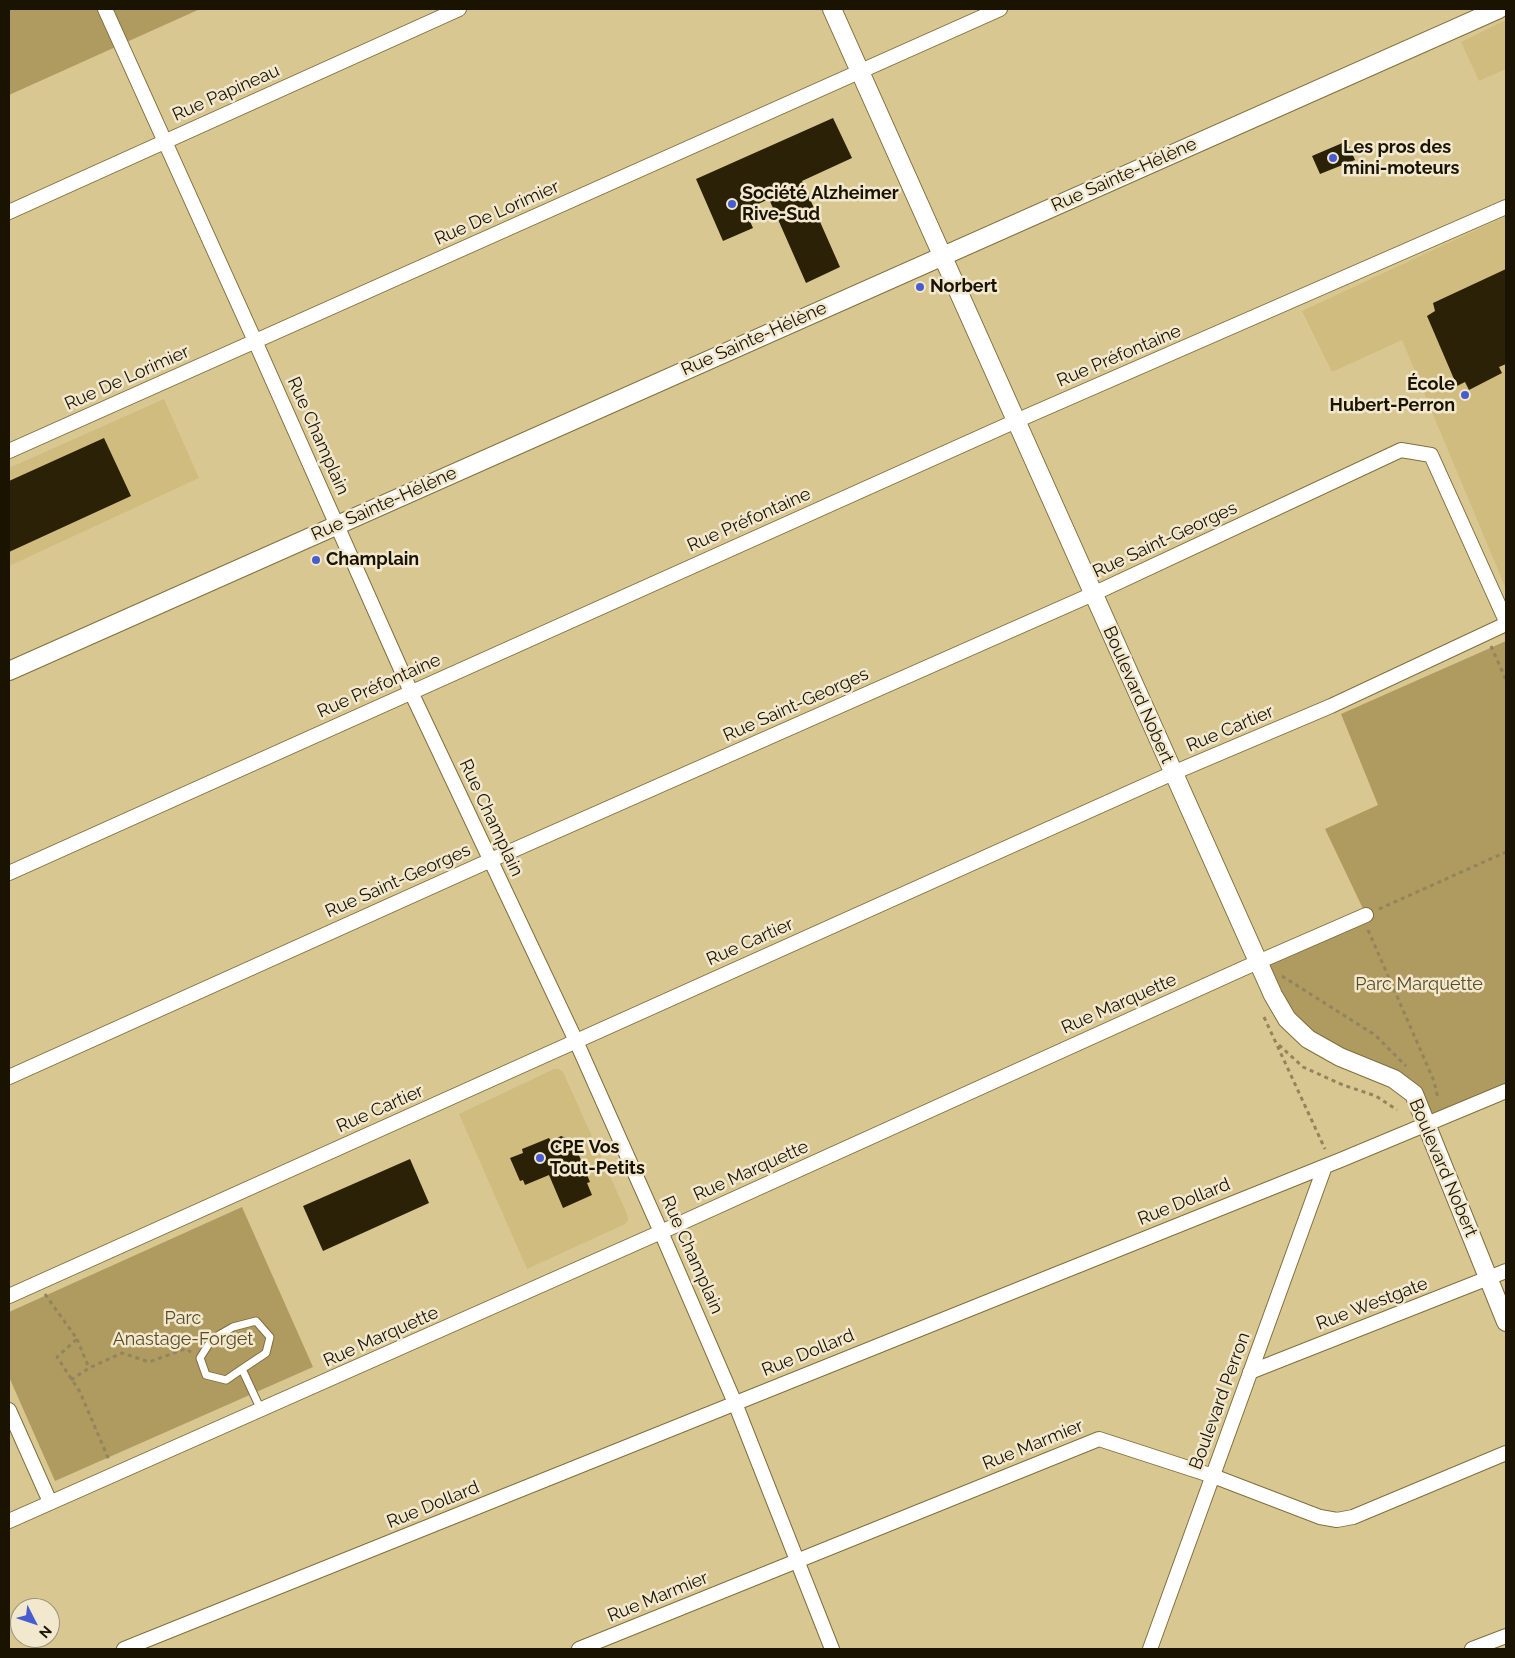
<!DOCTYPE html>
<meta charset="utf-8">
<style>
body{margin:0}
#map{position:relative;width:1515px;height:1658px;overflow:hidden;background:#d9c791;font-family:Raleway,sans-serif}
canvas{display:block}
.frame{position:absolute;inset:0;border:10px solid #1a1301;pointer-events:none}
.north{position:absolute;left:10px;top:1598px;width:50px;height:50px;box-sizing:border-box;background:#f1e8ce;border:1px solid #9b937c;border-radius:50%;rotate:131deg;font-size:14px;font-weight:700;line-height:20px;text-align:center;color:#1a1301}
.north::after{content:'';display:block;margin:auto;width:18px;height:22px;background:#475cd0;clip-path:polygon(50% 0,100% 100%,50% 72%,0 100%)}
</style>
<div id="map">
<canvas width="1515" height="1658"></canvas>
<div class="frame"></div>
<div class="north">N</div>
</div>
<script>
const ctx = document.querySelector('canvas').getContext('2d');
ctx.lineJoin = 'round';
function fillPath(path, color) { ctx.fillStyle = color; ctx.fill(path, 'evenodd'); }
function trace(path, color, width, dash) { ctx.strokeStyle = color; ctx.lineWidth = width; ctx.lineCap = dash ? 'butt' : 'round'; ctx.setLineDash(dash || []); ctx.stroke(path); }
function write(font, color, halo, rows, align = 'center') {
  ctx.font = font + ' Raleway,sans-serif'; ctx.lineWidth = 5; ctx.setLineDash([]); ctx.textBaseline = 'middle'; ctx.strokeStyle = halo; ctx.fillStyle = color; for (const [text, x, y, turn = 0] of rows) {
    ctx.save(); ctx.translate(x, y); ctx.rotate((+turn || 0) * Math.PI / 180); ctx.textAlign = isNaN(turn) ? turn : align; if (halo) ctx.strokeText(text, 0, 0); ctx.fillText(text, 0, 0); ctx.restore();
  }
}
fillPath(new Path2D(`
 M1506,20V69L1479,81L1461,42Z
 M1506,216V589L1402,340L1332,372L1302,311Z
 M164,399L199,478L9,566V468Z
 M554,1069H559L563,1072L627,1214L628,1220L625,1224L527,1269L459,1114Z`), '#d1bc7f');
fillPath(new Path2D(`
 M9,9H200L9,95Z
 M1506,641V1087L1426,1124L1410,1084L1322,1041L1273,995L1258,962L1366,915L1325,829L1378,805L1341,714Z
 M242,1207L313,1367L55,1481L9,1377V1312Z`), '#af9b60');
fillPath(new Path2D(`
 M833,118L852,158L802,181L840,267L806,283L769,199L745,210L753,228L723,241L696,179Z
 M1347,141L1355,160L1320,174L1312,156Z
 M1506,269V364L1499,367L1502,373L1469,390L1465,382L1457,386L1427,316L1435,311L1433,303Z
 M104,438L131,496L9,552V481Z
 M561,1136L569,1139L576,1154L578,1153L590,1182L587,1183L592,1195L563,1208L549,1175L525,1185L523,1180L520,1181L510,1158L523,1153L522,1149L532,1145L549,1138L551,1141Z
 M410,1159L429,1203L323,1251L303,1206Z`), '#2a2106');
const service = new Path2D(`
 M242,1369L226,1380L206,1375L200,1358L212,1339L233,1327L256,1321L270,1337L266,1353L242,1369L261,1410`);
const minor = new Path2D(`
 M105,9L255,341L411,692L576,1041L661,1232L735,1403L832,1649
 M9,212L459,9
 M9,451L1000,9
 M9,873L1016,421L1506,207
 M9,1077L491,860L1093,594L1401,450L1431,455L1506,621
 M9,1296L1173,773L1331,706L1506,624
 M1250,1372L1506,1271
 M9,1410L50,1502
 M9,1521L661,1232L1242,969L1366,915
 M124,1649L1343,1159L1506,1091
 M579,1649L1099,1439L1213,1476L1320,1517L1337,1520L1353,1517L1506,1453
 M1150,1649L1325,1166
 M1472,1649L1506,1636`);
const tertiary = new Path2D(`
 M832,9L1273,995L1287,1019L1308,1039L1340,1057L1394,1079L1414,1094L1506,1322
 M9,671L1499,9`);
trace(service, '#806f3c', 9);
trace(minor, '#806f3c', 16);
trace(tertiary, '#806f3c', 20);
trace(new Path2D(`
 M1491,646L1506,680
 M1379,909L1506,852
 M1368,930L1434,1081L1438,1099
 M1282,976L1375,1035L1406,1066
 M1264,1017L1325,1149
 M1279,1045L1303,1067L1343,1085L1376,1096L1397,1110
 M45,1294L77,1339L57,1357L80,1392L109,1460
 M77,1339L89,1368
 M71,1380L89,1368L122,1353L149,1362L185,1349L191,1352`), '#92845c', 3, [4, 4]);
trace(service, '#fff', 7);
trace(minor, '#fff', 14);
trace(tertiary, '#fff', 18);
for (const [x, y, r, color] of [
 [1333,158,5,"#475cd0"],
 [732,204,5,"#475cd0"],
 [920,287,5,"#475cd0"],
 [1465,395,5,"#475cd0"],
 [316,560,5,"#475cd0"],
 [540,1158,5,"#475cd0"]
]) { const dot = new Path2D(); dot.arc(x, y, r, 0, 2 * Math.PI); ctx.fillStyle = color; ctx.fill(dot); trace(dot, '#f1e8ce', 2); }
write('18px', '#1a1301', '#f1e8ce', [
 ["Rue Papineau",226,93,-24],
 ["Rue Sainte-Hélène",1124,175,-24],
 ["Rue De Lorimier",497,213,-24],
 ["Rue Sainte-Hélène",754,339,-24],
 ["Rue Préfontaine",1119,356,-23],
 ["Rue De Lorimier",127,378,-24],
 ["Rue Champlain",318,436,66],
 ["Rue Sainte-Hélène",384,504,-24],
 ["Rue Préfontaine",749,520,-24],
 ["Rue Saint-Georges",1165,540,-25],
 ["Rue Préfontaine",379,686,-24],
 ["Boulevard Nobert",1138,695,66],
 ["Rue Saint-Georges",796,705,-24],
 ["Rue Cartier",1230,729,-23],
 ["Rue Champlain",491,818,65],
 ["Rue Saint-Georges",398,881,-24],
 ["Rue Cartier",750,942,-24],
 ["Rue Marquette",1119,1004,-24],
 ["Rue Cartier",380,1109,-24],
 ["Boulevard Nobert",1443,1168,67],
 ["Rue Marquette",751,1171,-24],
 ["Rue Dollard",1184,1202,-22],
 ["Rue Champlain",692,1255,66],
 ["Rue Westgate",1372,1304,-21],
 ["Rue Marquette",381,1337,-24],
 ["Rue Dollard",808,1353,-22],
 ["Boulevard Perron",1220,1401,-70],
 ["Rue Marmier",1033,1445,-22],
 ["Rue Dollard",433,1505,-22],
 ["Rue Marmier",658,1597,-22]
]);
write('bold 18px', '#1a1301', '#f1e8ce', [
 ["Les pros des",1343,148],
 ["mini-moteurs",1343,169],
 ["Société Alzheimer",742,194],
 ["Rive-Sud",742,215],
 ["Norbert",930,287],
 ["École",1455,385,"right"],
 ["Hubert-Perron",1455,406,"right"],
 ["Champlain",326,560],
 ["CPE Vos",550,1148],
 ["Tout-Petits",550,1169]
], 'left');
write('18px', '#594c25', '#f1e8ce', [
 ["Parc Marquette",1419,985],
 ["Parc",183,1319],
 ["Anastage-Forget",183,1340]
]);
</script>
